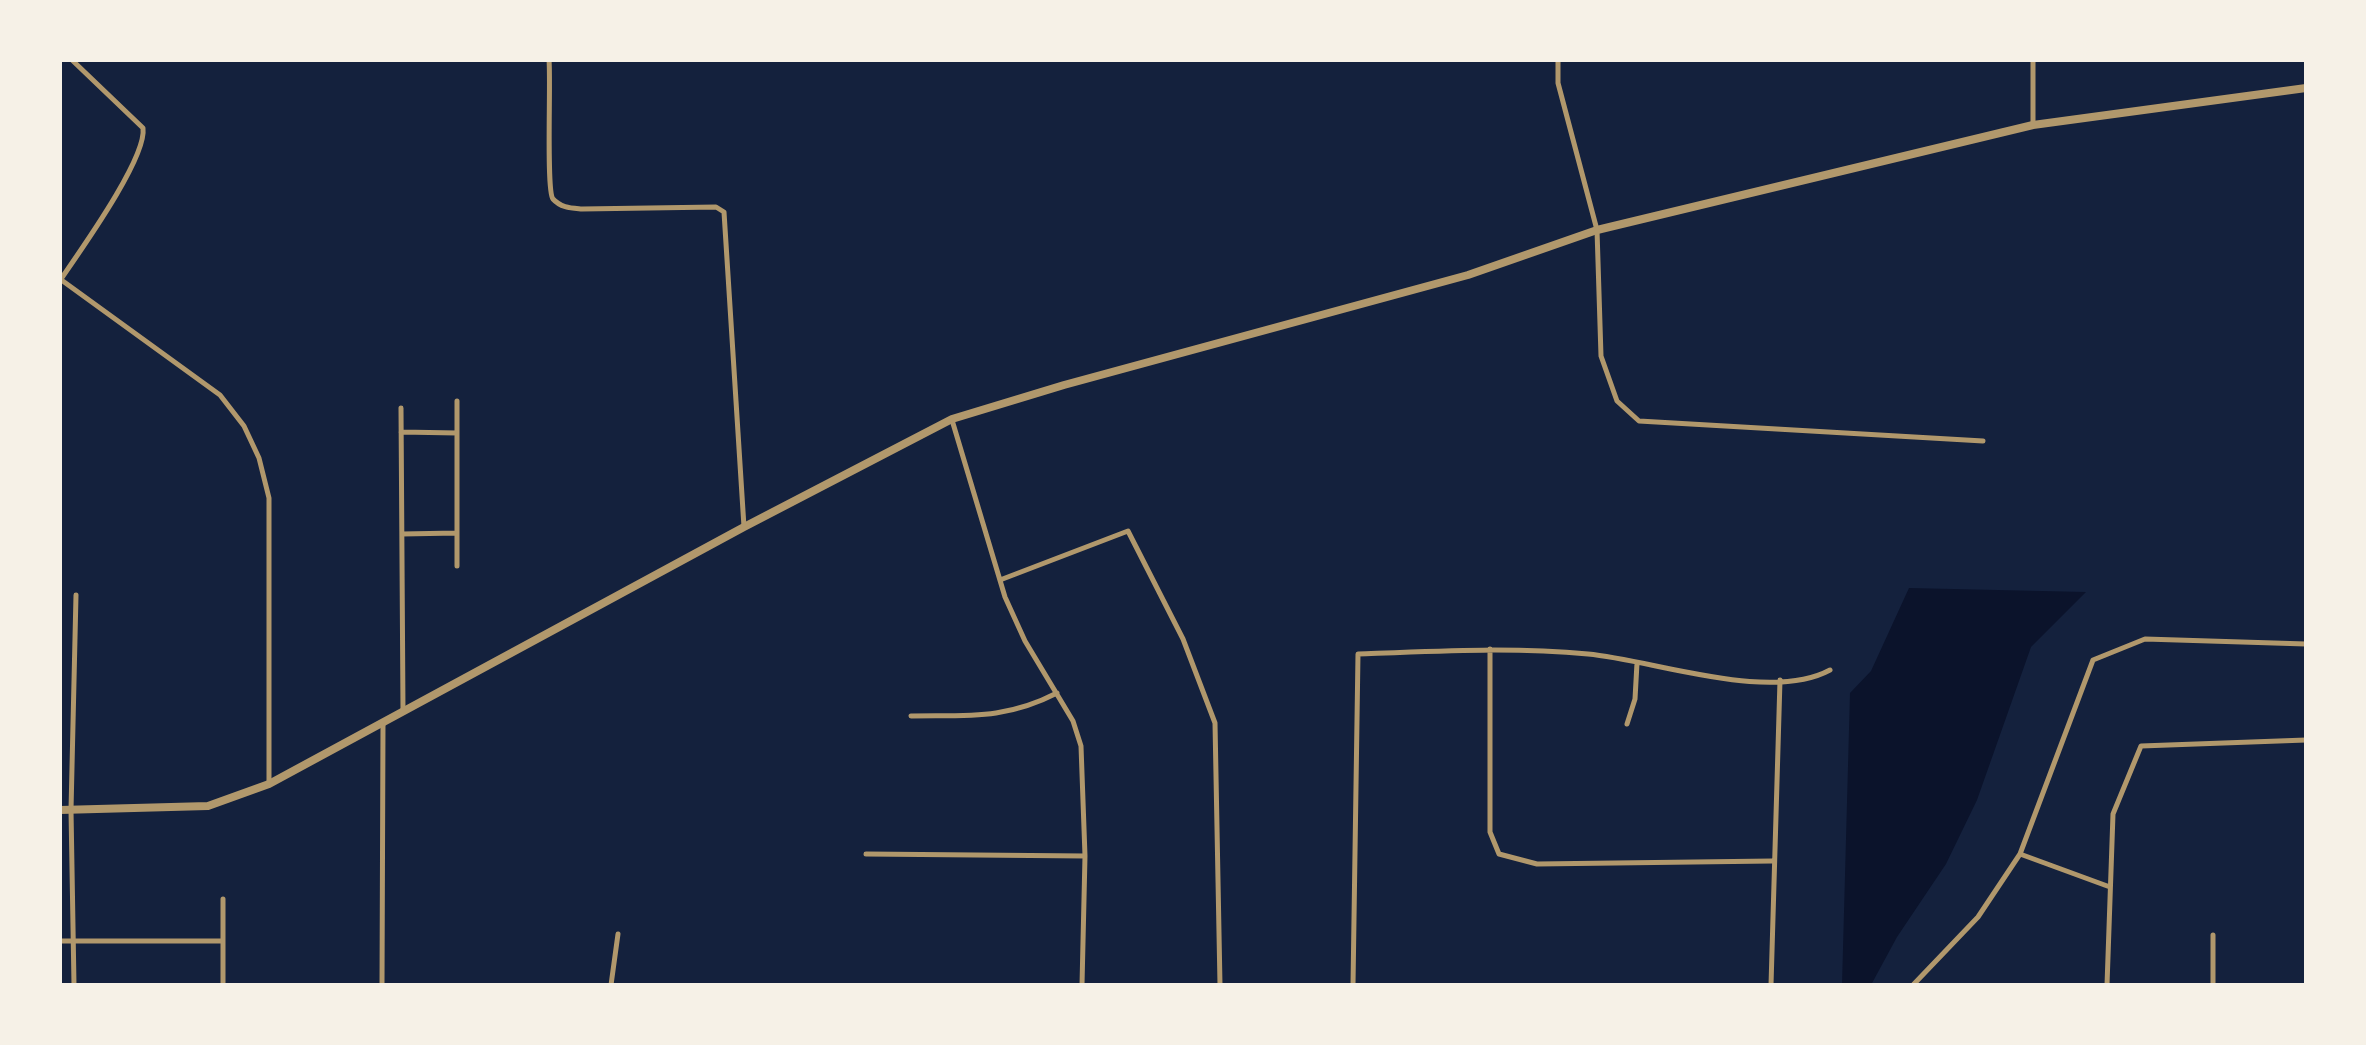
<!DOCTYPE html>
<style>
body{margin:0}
#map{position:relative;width:2366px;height:1045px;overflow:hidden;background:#14213d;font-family:Raleway,sans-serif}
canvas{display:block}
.frame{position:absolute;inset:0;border:62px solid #f6f1e7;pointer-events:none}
</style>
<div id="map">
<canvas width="2366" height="1045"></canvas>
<div class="frame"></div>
</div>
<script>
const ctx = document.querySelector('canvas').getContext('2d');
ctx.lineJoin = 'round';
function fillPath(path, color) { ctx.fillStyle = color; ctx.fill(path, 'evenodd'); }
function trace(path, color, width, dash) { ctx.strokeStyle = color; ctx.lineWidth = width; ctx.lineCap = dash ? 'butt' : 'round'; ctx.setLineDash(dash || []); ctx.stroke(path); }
fillPath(new Path2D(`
 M1909,588L2086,592L2031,647L1977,800L1946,864L1897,937L1871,985H1842L1850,693L1871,671Z`), '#0b132b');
trace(new Path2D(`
 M549,60C551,81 546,191 553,199C561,208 572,208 582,209L716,207L724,212L744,527
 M1558,60V83L1597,230L1601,356L1617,401L1639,421L1983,441
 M2033,125V60
 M60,279L220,395L244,426L259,458L269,498V782
 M61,279C80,251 147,158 143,128L72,60
 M401,408L403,711
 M952,420L1005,597L1025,641L1073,721L1081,746L1085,856L1082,985
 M401,432L457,433
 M402,534L457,533
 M457,566V401
 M1000,580L1128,531L1183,639L1215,723L1220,985
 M1490,649V832L1499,854L1537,864L1772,861
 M911,716C966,715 1005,720 1057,693
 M1627,724L1635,699L1637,663
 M866,854L1085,856
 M2020,854L2110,887
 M2213,935V985
 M60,941H223
 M74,985L71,810L76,595
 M223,985V899
 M382,985L383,724
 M611,985L618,934
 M1353,985L1358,654C1435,651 1512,647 1588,654C1654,660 1769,703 1830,670
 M1771,985L1780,680
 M1913,985L1978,917L2020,854L2093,660L2145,639L2306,644
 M2107,985L2113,814L2141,746L2306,740`), '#b1986c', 5);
trace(new Path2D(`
 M60,810L208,806L269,784L744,527L952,419L1064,385L1468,275L1597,230L2033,125L2306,88`), '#b1986c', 8);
</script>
